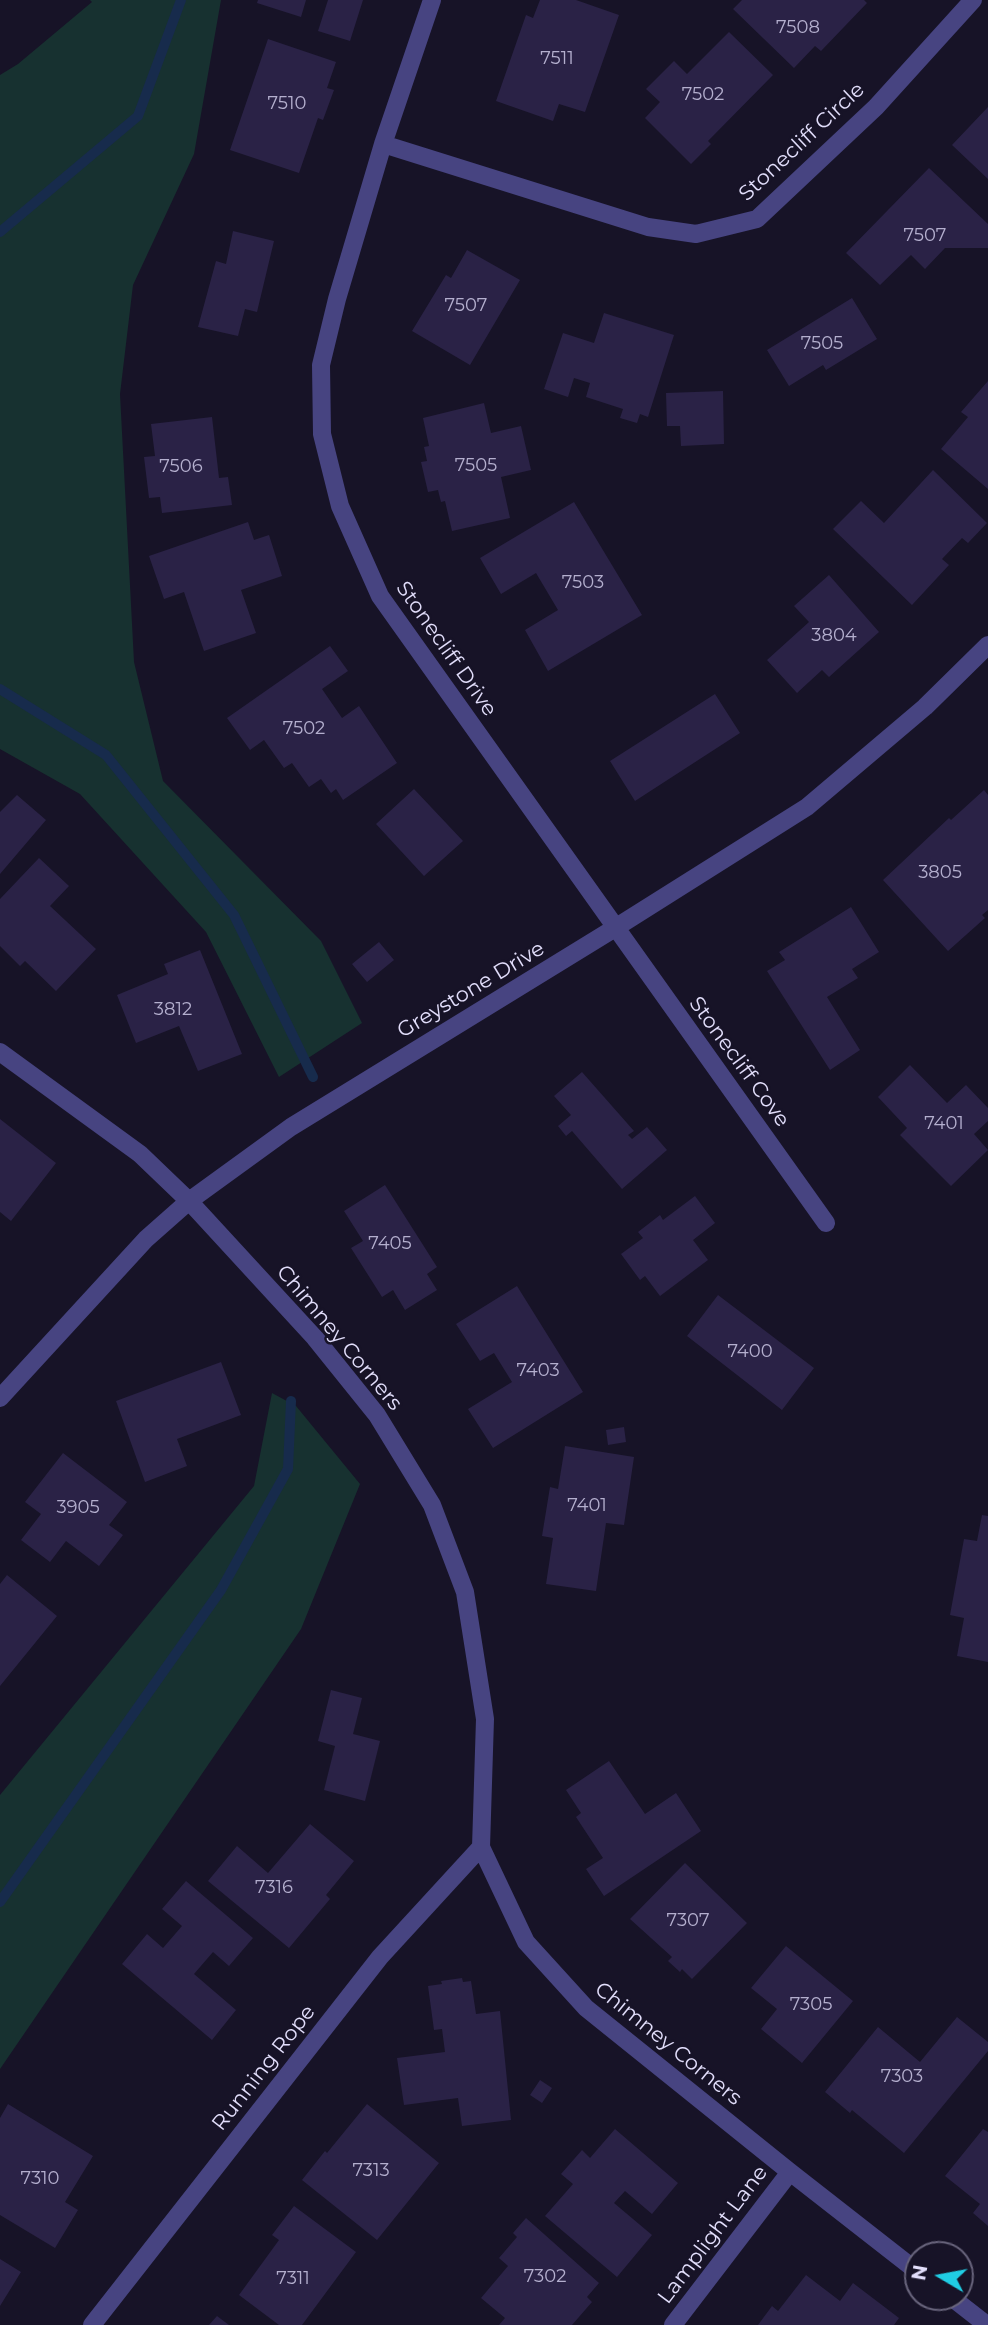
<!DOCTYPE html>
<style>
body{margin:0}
#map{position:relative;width:988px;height:2325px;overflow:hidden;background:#171327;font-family:Montserrat,sans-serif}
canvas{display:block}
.north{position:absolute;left:904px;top:2241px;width:70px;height:70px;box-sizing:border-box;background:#171327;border:2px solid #68647c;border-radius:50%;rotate:280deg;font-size:19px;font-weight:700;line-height:28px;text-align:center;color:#e2defb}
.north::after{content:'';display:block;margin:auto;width:24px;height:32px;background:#20cde4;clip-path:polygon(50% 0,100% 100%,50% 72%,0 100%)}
</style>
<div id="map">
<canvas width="988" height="2325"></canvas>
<div class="north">N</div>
</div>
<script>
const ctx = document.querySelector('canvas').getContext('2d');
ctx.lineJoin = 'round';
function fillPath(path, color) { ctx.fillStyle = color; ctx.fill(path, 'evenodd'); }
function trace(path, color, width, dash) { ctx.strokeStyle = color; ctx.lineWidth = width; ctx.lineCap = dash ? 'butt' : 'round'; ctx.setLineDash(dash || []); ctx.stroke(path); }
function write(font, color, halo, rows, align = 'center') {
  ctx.font = font + ' Montserrat,sans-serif'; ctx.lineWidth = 5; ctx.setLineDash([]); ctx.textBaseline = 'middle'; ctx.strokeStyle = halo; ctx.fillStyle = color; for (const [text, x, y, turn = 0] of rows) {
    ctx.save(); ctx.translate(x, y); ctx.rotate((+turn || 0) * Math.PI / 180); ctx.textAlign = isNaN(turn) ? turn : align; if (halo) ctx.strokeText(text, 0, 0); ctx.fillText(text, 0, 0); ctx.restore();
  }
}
fillPath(new Path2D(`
 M90,0H221L194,154L133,285L120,394L134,662L163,781L321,941L362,1023L279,1077L206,932L80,794L0,749V75L18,64L92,2Z
 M272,1393L296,1406L360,1484L301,1629L0,2069V1795L254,1486Z`), '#173130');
trace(new Path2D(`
 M0,232L138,116L181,0
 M0,689L106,755L234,915L313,1077
 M0,1902L221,1590L288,1469L291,1401`), '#172b4c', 10);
fillPath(new Path2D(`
 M258,0H306L301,17L257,3Z
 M328,0H363L350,41L318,31Z
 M540,0H576L619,15L585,112L559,104L553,121L496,101L526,15L533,18Z
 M742,0H864L867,3L821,51L815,46L794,68L733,9Z
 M729,32L773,75L708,141L711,144L691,164L645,118L660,102L646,89L674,61L687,74Z
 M268,39L336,62L327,88L334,90L323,120L318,118L299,173L230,150Z
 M988,107V179L952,145Z
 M929,168L988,224V248H945L925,269L911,255L880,285L846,253Z
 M233,231L274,241L257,312L245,309L238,336L198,327L216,261L226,264Z
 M467,250L520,280L470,365L412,331L446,275L451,278Z
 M852,298L877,339L826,370L823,365L789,386L767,350Z
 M604,313L674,335L648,417L640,414L637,423L620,418L623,409L586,397L590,383L574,378L568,397L544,389L563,333L594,343Z
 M988,381V489L941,449L968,417L961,412Z
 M723,391L724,444L681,446L680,426H667L666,393Z
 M484,403L491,433L521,426L531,470L501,477L510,518L452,531L445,501L441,502L438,490L428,492L421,462L427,461L424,447L429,446L423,418Z
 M212,417L219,478L228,477L232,505L162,513L160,497L149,498L144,457L155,456L151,424Z
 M933,470L987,523L968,543L962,538L942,559L949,565L912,605L833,529L861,501L884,523Z
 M574,502L642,615L548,671L525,630L558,610L536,573L501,594L480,558Z
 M248,522L254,540L269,535L282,576L241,590L256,633L204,651L184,592L164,599L149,556Z
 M829,575L879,632L829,677L822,670L797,693L767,660L809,622L794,606Z
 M330,646L348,671L322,689L342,718L359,706L397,763L343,800L336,789L331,793L321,779L309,787L292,763L284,768L264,740L250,750L227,718Z
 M715,694L740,733L635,801L610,761Z
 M414,789L463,841L424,876L376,824Z
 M984,790L988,795V910L982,915L985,918L948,951L883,880L949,818L951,820Z
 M17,795L46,820L0,874V812Z
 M39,858L69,886L50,906L96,949L56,991L25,961L20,966L0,946V899Z
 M851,907L879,952L852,969L858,978L827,997L860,1050L830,1070L767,971L785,960L779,952Z
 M379,942L394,960L367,982L352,964Z
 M200,950L242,1054L198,1071L179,1026L136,1043L117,995L168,974L164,964Z
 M910,1065L947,1103L966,1085L988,1108V1121L974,1134L988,1150L951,1186L900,1135L907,1128L878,1097Z
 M582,1072L634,1131L628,1135L632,1139L647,1127L667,1150L622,1189L572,1131L566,1136L558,1126L571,1115L554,1096Z
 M0,1119L56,1163L11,1221L0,1212Z
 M385,1185L437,1267L427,1274L437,1290L405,1310L393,1290L382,1297L351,1248L363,1241L344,1211Z
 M695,1196L715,1223L693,1240L708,1260L660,1296L645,1276L640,1280L621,1254L643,1238L638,1232L660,1215L663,1220Z
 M517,1286L583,1392L493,1448L468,1409L512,1382L494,1353L480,1361L456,1324Z
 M718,1295L814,1368L782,1410L687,1336Z
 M221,1362L241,1415L177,1439L187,1466L145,1482L116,1401Z
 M624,1427L626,1442L608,1445L606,1430Z
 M565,1446L634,1457L624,1525L606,1523L596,1591L546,1584L553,1538L542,1536L550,1487L558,1489Z
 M63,1453L127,1502L109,1525L123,1535L99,1566L66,1541L50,1562L21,1540L41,1514L25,1502Z
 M982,1515L988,1516V1662L957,1656L964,1618L950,1615L964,1539L977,1541Z
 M7,1575L57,1616L0,1686V1584Z
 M331,1690L362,1698L353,1734L380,1741L365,1801L324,1790L335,1746L318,1741Z
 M609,1761L645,1814L676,1793L701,1831L604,1896L586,1869L603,1858L576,1817L581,1813L566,1790Z
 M310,1824L354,1861L326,1895L330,1899L289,1948L208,1881L237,1846L268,1873Z
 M685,1863L747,1923L692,1979L682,1969L680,1972L668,1961L672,1957L630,1919Z
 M186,1881L253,1938L229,1966L213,1952L194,1974L236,2010L212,2040L122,1964L147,1934L163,1948L182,1926L162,1909Z
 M786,1946L853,2001L802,2063L761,2029L777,2009L751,1988Z
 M462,1978L463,1982L471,1981L476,2014L500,2011L511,2120L462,2126L458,2098L404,2105L397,2058L445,2052L442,2029L434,2030L428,1986L442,1984L441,1981Z
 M957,2017L988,2042V2051L904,2153L852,2110L850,2113L825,2092L878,2027L920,2062Z
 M540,2080L552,2088L542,2103L530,2095Z
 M8,2104L93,2156L65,2202L78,2210L55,2248L0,2215V2118Z
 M367,2104L439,2163L377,2240L302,2180L325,2151L327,2153Z
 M615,2129L678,2183L652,2214L625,2191L614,2203L652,2235L617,2277L545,2216L573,2184L561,2174L582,2150L590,2158Z
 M983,2129L988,2132V2226L973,2213L980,2204L945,2176Z
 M294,2206L356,2252L302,2325H279L239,2295L279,2240L272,2235Z
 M526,2218L599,2283L587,2297L592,2302L572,2325H499L505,2318L481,2298L508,2266L499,2258L517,2237L513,2233Z
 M0,2259L21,2272L0,2306Z
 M806,2275L840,2301L853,2283L899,2318L894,2325H758L772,2306L778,2311Z
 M217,2316L229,2325H209Z`), '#2a2246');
trace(new Path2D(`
 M432,0L383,144L337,299L321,365L322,434L340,506L380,596L826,1223
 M383,144L648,227L696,234L757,219L876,107L973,0
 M0,1052L140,1154L189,1201L315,1338L377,1415L432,1505L465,1592L485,1719L481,1847L526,1942L586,2008L790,2172L918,2272
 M0,1398L146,1239L189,1201L291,1127L615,928L807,807L925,707L988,645
 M951,2297L987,2325
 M92,2325L380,1957L481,1847
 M673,2325L790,2172`), '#474481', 18);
write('18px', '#b4afce', null, [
 ["7508",798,28],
 ["7511",557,59],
 ["7502",703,95],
 ["7510",287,104],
 ["7507",925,236],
 ["7507",466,306],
 ["7505",822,344],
 ["7505",476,466],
 ["7506",181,467],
 ["7503",583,583],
 ["3804",834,636],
 ["7502",304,729],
 ["3805",940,873],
 ["3812",173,1010],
 ["7401",944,1124],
 ["7405",390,1244],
 ["7400",750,1352],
 ["7403",538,1371],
 ["7401",587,1506],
 ["3905",78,1508],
 ["7316",274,1888],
 ["7307",688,1921],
 ["7305",811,2005],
 ["7303",902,2077],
 ["7313",371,2171],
 ["7310",40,2179],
 ["7302",545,2277],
 ["7311",293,2279]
]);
write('21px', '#e2defb', '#171327', [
 ["Stonecliff Circle",802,142,-43],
 ["Stonecliff Drive",446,649,55],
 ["Greystone Drive",471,990,-31],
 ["Stonecliff Cove",739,1062,54],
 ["Chimney Corners",339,1338,50],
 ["Chimney Corners",668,2044,39],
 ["Running Rope",264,2068,-52],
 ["Lamplight Lane",713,2235,-53]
]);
</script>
